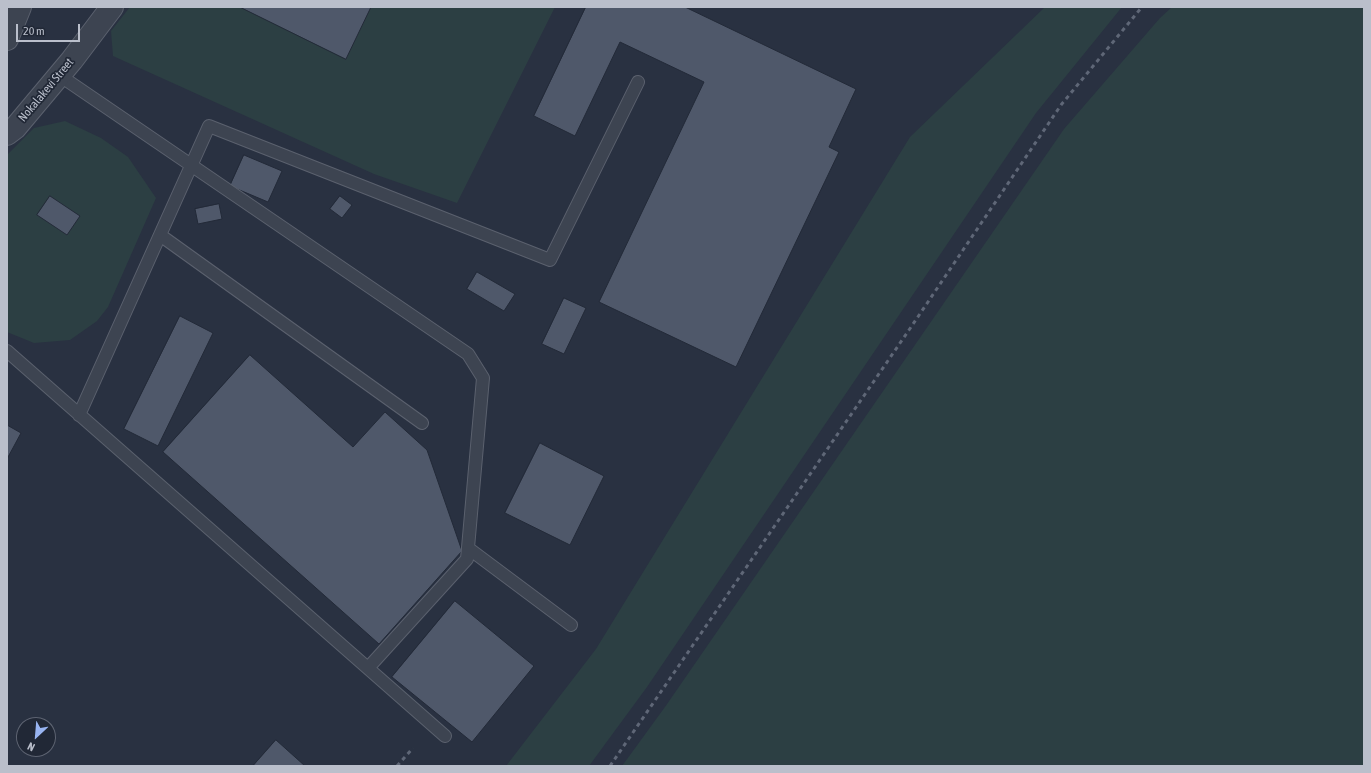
<!DOCTYPE html>
<style>
body{margin:0}
#map{position:relative;width:1371px;height:773px;overflow:hidden;background:#293141;font-family:"Asap Condensed",sans-serif}
canvas{display:block}
.frame{position:absolute;inset:0;border:8px solid #babfcb;pointer-events:none}
.north{position:absolute;left:16px;top:717px;width:40px;height:40px;box-sizing:border-box;background:#212836;border:1px solid #5e6472;border-radius:50%;rotate:206deg;font-size:11px;font-weight:700;line-height:16px;text-align:center;color:#babfcb}
.north::after{content:'';display:block;margin:auto;width:14px;height:18px;background:#98b4f1;clip-path:polygon(50% 0,100% 100%,50% 72%,0 100%)}
.scale{position:absolute;left:16px;top:24px;width:64px;height:18px;box-sizing:border-box;border:2px solid #babfcb;border-top:0;padding-left:5px;font-size:12px;line-height:14px;white-space:nowrap;color:#babfcb;-webkit-text-stroke:3px #212836;paint-order:stroke}
</style>
<div id="map">
<canvas width="1371" height="773"></canvas>
<div class="frame"></div>
<div class="north">N</div>
<div class="scale">20 m</div>
</div>
<script>
const ctx = document.querySelector('canvas').getContext('2d');
ctx.lineJoin = 'round';
function fillPath(path, color) { ctx.fillStyle = color; ctx.fill(path, 'evenodd'); }
function trace(path, color, width, dash) { ctx.strokeStyle = color; ctx.lineWidth = width; ctx.lineCap = dash ? 'butt' : 'round'; ctx.setLineDash(dash || []); ctx.stroke(path); }
function write(font, color, halo, rows, align = 'center') {
  ctx.font = font + ' "Asap Condensed",sans-serif'; ctx.lineWidth = 3.5; ctx.setLineDash([]); ctx.textBaseline = 'middle'; ctx.strokeStyle = halo; ctx.fillStyle = color; for (const [text, x, y, turn = 0] of rows) {
    ctx.save(); ctx.translate(x, y); ctx.rotate((+turn || 0) * Math.PI / 180); ctx.textAlign = isNaN(turn) ? turn : align; if (halo) ctx.strokeText(text, 0, 0); ctx.fillText(text, 0, 0); ctx.restore();
  }
}
fillPath(new Path2D(`
 M130,7H555L457,203L374,174L113,56L111,31Z
 M1045,7H1122L1036,113L647,687L589,766H506L596,649L910,137Z
 M1172,7H1364V766H622L665,707L1064,129L1160,18Z
 M65,121L101,138L128,157L156,198L108,307L97,321L70,340L34,343L7,332V155L34,128Z`), '#2c3f43');
const building = new Path2D(`
 M240,7H371L346,59Z
 M586,7H685L856,89L829,147L839,152L736,367L599,302L704,82L620,42L575,136L534,116Z
 M244,155L282,171L268,202L230,186Z
 M50,196L80,216L67,235L37,215Z
 M340,196L352,205L342,218L330,209Z
 M219,204L222,219L198,224L195,209Z
 M477,272L515,294L504,311L467,289Z
 M564,298L586,308L564,354L542,344Z
 M180,316L213,333L158,446L124,429Z
 M250,355L353,447L385,412L427,450L462,551L379,644L163,452Z
 M7,425L21,433L7,459Z
 M540,443L604,476L570,545L505,513Z
 M455,601L534,666L472,742L392,677Z
 M276,740L305,766H253Z`);
fillPath(building, '#4f586a');
trace(building, '#232a38', 1);
const service = new Path2D(`
 M59,75L468,354L483,378L467,559L368,668
 M160,235L422,423
 M7,351L445,736
 M79,415L209,126L550,260L638,82
 M468,548L571,625`);
const minor = new Path2D(`
 M7,39L20,7
 M7,134L15,128L72,60L112,7`);
trace(service, '#5b616e', 14);
trace(minor, '#5b616e', 24);
trace(service, '#3d4451', 12);
trace(minor, '#3d4451', 22);
trace(new Path2D(`
 M397,766L413,748
 M610,766L909,330L1061,105L1142,7`), '#5f6777', 3, [4, 4]);
write('12px', '#babfcb', '#212836', [
 ["Nokalakevi Street",46,90,-50]
]);
</script>
